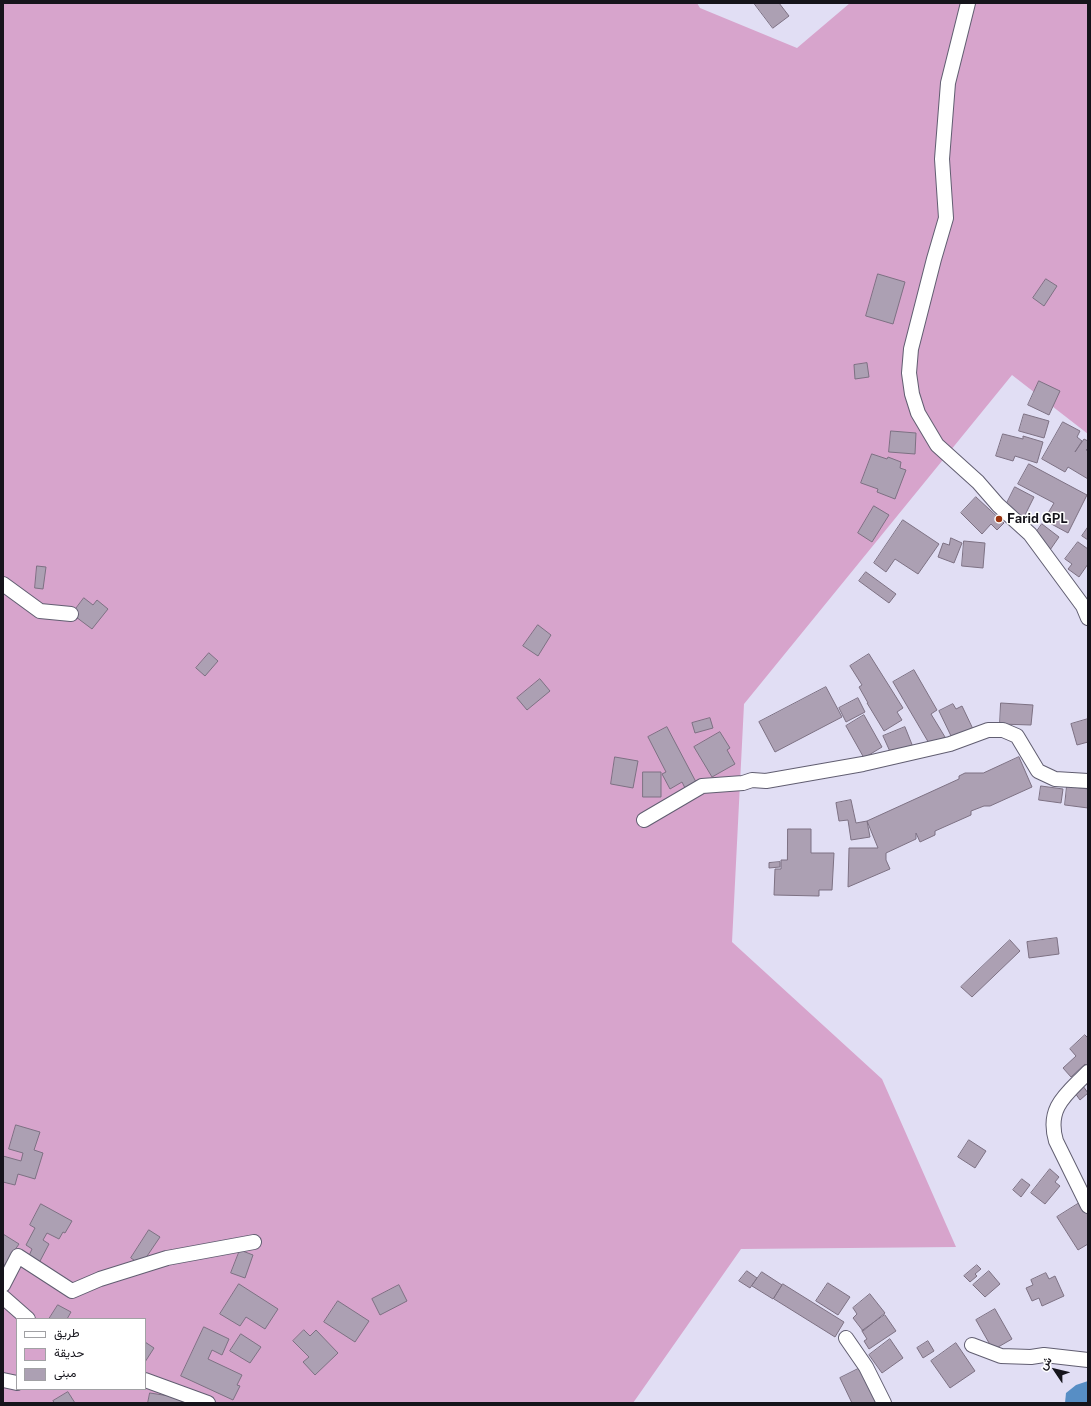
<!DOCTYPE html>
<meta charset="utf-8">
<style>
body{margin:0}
#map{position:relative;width:1091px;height:1406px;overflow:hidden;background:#e1def4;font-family:"Public Sans",Vazirmatn,sans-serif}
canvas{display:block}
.frame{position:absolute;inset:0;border:4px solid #15141b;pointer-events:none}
.legend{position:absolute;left:16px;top:1318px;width:130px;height:72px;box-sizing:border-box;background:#fff;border:1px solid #a1a1a4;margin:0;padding:5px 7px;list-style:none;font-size:12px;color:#15141b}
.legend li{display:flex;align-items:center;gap:8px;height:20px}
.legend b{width:20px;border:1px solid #a1a1a4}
.north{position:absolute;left:1035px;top:1350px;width:40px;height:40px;-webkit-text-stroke:3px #fff;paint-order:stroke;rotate:305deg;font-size:11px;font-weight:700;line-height:16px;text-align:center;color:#15141b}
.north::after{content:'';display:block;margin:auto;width:14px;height:18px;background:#15141b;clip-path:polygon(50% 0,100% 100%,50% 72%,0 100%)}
</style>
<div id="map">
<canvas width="1091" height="1406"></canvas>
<div class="frame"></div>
<ul class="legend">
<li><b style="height:5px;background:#fff"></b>طريق</li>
<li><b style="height:11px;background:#d7a4cc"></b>حديقة</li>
<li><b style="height:11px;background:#aca0b3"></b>مبنى</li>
</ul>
<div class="north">ش</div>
</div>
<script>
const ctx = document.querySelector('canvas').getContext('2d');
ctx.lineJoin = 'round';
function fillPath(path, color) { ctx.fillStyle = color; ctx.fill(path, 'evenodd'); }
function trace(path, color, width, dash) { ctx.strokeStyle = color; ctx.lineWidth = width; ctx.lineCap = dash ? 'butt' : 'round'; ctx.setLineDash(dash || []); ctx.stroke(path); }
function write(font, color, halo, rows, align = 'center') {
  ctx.font = font + ' "Public Sans",sans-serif'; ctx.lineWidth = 3; ctx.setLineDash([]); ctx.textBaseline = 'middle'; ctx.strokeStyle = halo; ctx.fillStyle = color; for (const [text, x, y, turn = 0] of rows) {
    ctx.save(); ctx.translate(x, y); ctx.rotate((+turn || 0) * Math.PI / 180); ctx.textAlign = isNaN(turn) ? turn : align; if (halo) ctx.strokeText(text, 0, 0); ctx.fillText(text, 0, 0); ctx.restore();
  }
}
fillPath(new Path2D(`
 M3,3H697L700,8L797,48L850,3H1088V434L1012,375L744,704L732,942L882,1079L956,1247L741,1249L633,1403H3ZM17,1319H145V1389H17Z`), '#d7a4cc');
fillPath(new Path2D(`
 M1088,1381V1403H1065L1066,1393L1076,1385Z`), '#578ec5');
const building = new Path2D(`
 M754,3H779L789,16L773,28Z
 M878,274L905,282L893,324L866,316Z
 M1046,279L1057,286L1044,306L1033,298Z
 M867,363L869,377L855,379L854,365Z
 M1039,381L1060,391L1049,415L1028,405Z
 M1024,414L1049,421L1044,438L1019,431Z
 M1063,422L1080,431L1077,437L1082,441L1075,452L1084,439L1088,441V448L1086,450L1088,451V479L1068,467L1065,472L1042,459Z
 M891,431L916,433L915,454L889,452Z
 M1003,434L1023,439V436L1043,442L1037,463L1015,456L1013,461L996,456Z
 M872,454L887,459L888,457L901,462L900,468L906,470L895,499L877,492L878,489L861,483Z
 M1029,464L1087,495L1068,533L1044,520L1054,503L1018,484Z
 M1015,487L1034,497L1023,519L1004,509Z
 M976,497L1004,523L997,530L991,524L982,534L961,513Z
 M874,506L889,515L872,542L858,533Z
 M903,520L939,544L918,574L895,559L886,572L874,563Z
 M1042,524L1059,537L1050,550L1033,537Z
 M1088,527V540L1082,536Z
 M951,538L962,543L954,563L938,557L943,543L949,545Z
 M964,541L985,543L983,568L962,566Z
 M1078,542L1088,549V564L1079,577L1068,569L1072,564L1065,559Z
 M37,566L46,567L43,589L35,588Z
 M866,572L896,594L889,603L859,581Z
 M84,598L93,605L97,600L108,609L92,629L72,614Z
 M538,625L551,635L538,656L523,646Z
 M209,653L218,661L205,676L196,668Z
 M869,654L903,708L897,712L902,720L884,731L867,703H868L859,687L862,685L850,666Z
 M914,670L937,710L931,714L945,737L930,745L893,682Z
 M540,679L550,691L527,710L517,698Z
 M826,687L842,717L775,752L759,722Z
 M858,698L865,712L846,722L839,708Z
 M1001,703L1033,705L1031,725L1000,724Z
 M953,704L956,709L962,706L973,729L952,738L939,711Z
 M864,715L882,747L864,758L846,726Z
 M710,718L713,728L695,733L692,723Z
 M1088,719V742L1077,745L1071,724Z
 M667,727L696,782L685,788L682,782L670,789L662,774L666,772L648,737Z
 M905,727L913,747L892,756L883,736Z
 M720,732L730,748L727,750L735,764L712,777L694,747Z
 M615,757L638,761L633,788L611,784Z
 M1019,757L1032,787L990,806H984L971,811V815L935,831V835L920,842L916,833V839L886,853V860L890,869L848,887L849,848H878L867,821L959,779V776L965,773H983Z
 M643,772H661V797H643Z
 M1041,786L1063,789L1061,803L1039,800Z
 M1067,786L1088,789V808L1065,805Z
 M851,800L856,823L867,821L870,837L851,840L848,820L839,821L836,803Z
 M788,829H811V853H834L832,890H819V896L774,895L775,869H781V860H787Z
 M780,862V867L769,868V863Z
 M1057,938L1059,954L1029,958L1027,942Z
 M1010,940L1020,951L972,997L961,987Z
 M1085,1035L1088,1038V1067L1085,1064L1071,1077L1063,1068L1076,1056L1070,1049Z
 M1083,1086L1088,1093L1080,1100L1075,1093Z
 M16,1125L40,1132L34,1150L43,1153L35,1179L18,1174L15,1185L3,1182V1156L21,1161L23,1153L9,1149Z
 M969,1140L986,1151L975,1168L958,1157Z
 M1050,1169L1059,1177L1055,1182L1060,1186L1045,1204L1031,1193Z
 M1022,1179L1030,1185L1021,1197L1013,1190Z
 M1081,1202L1088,1213V1244L1078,1250L1057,1217Z
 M41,1204L72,1221L65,1233L63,1232L59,1239L47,1233L43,1240L49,1244L39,1263L28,1258L32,1249L26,1245L35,1228L30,1225Z
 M149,1230L160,1237L141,1265L131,1258Z
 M3,1234L19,1244L3,1267Z
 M240,1250L253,1255L245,1278L231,1273Z
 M977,1265L981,1269L975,1274L977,1276L970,1282L964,1276Z
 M747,1271L757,1278L750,1288L739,1281Z
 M989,1271L1000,1284L985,1297L973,1285Z
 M762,1272L782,1285L773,1299L752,1286Z
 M1046,1273L1049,1279L1055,1276L1064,1296L1042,1306L1039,1298L1032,1301L1026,1288L1033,1285L1031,1280Z
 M828,1283L850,1297L838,1315L816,1301Z
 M239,1284L278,1309L265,1329L246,1317L240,1326L220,1314Z
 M783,1284L844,1322L835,1337L774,1299Z
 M399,1285L407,1301L380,1315L372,1299Z
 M870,1294L885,1313L863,1331L853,1318L857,1314L853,1308Z
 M338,1301L369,1321L355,1342L324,1322Z
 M58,1305L71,1312L67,1319H49Z
 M995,1309L1012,1339L993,1350L976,1320Z
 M885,1315L896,1331L869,1349L864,1341L867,1339L862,1331Z
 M204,1327L229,1339L222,1355L212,1350L208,1359L242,1375L237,1385L240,1386L233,1400L181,1376Z
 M304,1330L310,1336L316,1330L338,1353L315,1375L303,1362L309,1357L293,1341Z
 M241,1334L261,1347L250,1363L230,1351Z
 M890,1339L903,1358L882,1373L869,1355Z
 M928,1341L934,1351L923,1358L917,1348Z
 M145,1342L154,1348L145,1362Z
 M956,1343L975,1371L950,1388L931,1361Z
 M860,1368L880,1403H852L840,1378Z
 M68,1392L75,1403H55L53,1401Z
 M150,1393L182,1398L181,1403H148Z`);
fillPath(building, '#aca0b3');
trace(building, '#7d7183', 1);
const minor = new Path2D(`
 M968,3L948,83L942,159L946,218L934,259L911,349L909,373L912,394L918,413L937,445L978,482L998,505L1030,534L1083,606L1088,618
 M3,584L40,611L71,614
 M644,820L702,786L743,783L752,780L766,781L863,764L950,744L988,730H1003L1017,736L1038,771L1055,779L1088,781
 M1088,1072C1067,1094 1046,1107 1056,1141L1088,1206
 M3,1285L18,1256L72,1291L100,1279L167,1258L254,1242
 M3,1297L28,1319
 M846,1338L866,1367L884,1403
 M972,1345L1001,1356L1031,1357L1044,1355L1088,1360
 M3,1380L17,1383
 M145,1380L208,1403`);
trace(minor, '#615e71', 16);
trace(minor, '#fff', 14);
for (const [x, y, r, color] of [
 [999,519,4,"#9b340f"]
]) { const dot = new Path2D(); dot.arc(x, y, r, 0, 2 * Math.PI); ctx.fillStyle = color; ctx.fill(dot); trace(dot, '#fff', 1.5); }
write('bold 13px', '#15141b', '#fff', [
 ["Farid GPL",1007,519]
], 'left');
</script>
